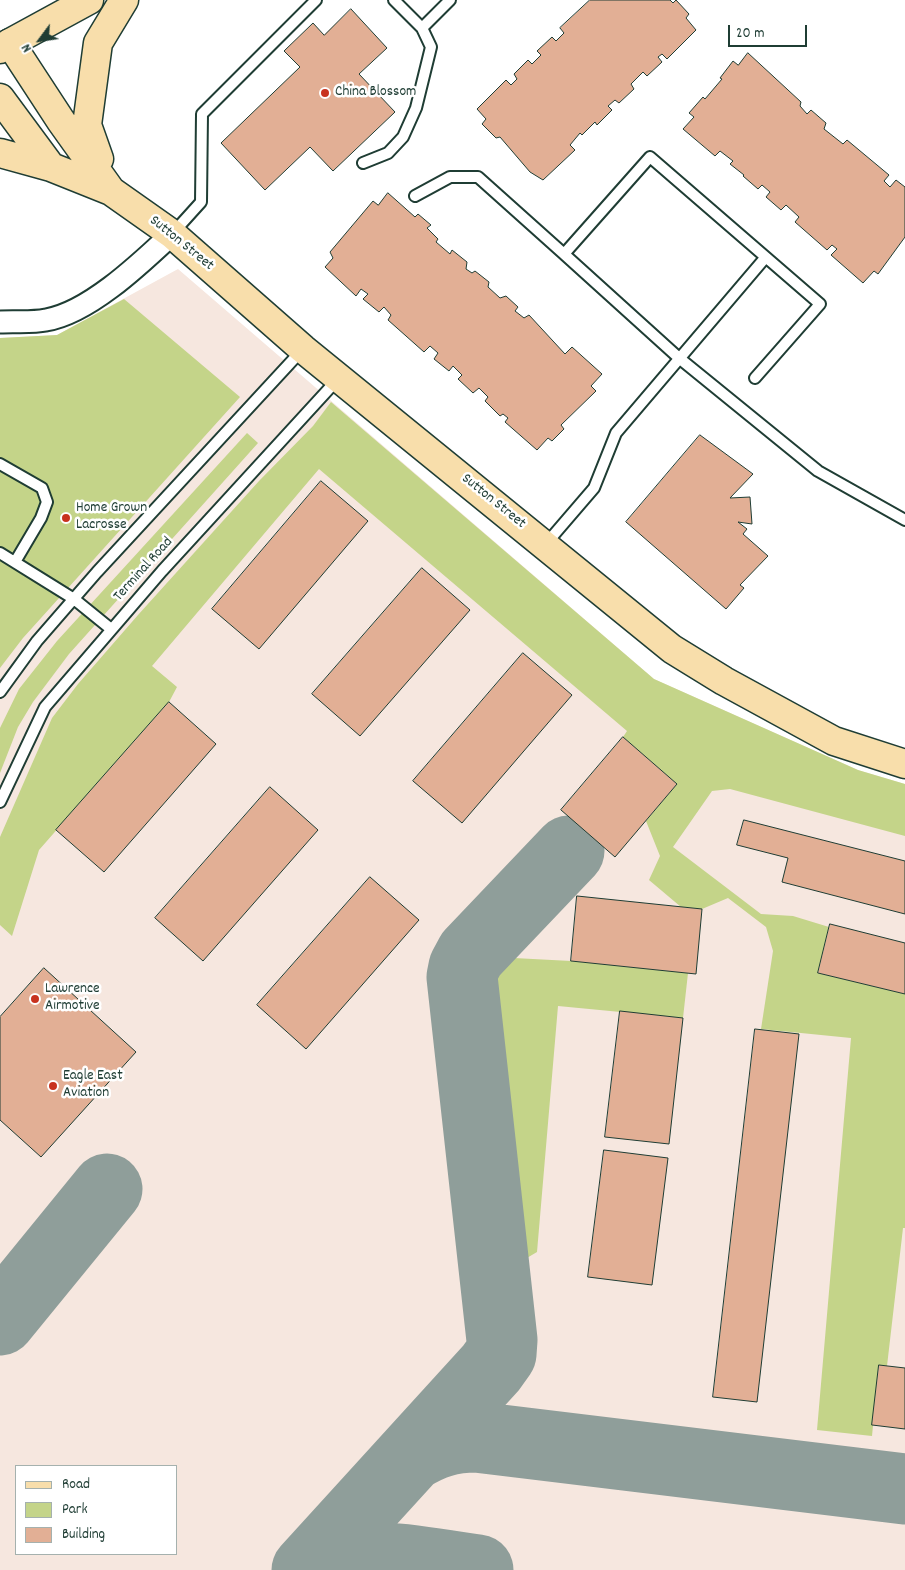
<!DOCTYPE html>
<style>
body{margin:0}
#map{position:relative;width:905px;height:1570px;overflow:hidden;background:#fff;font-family:Dekko,sans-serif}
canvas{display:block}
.legend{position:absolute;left:15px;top:1465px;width:162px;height:90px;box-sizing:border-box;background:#fff;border:1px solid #a5b1ae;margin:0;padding:6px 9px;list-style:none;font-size:15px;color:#1f3d34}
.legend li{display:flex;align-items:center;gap:10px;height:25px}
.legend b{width:25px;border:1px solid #a5b1ae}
.north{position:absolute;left:15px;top:15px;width:50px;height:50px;-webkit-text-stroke:4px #fff;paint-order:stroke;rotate:239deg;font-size:14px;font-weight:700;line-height:20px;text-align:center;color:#1f3d34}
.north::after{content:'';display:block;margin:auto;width:18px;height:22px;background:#1f3d34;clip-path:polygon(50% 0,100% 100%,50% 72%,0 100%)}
.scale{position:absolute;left:728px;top:25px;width:79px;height:22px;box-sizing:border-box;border:2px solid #1f3d34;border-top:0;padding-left:6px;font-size:15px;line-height:18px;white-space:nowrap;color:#1f3d34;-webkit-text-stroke:4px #fff;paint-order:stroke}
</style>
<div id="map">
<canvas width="905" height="1570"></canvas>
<ul class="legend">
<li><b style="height:6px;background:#f8deab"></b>Road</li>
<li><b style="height:14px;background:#c4d489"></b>Park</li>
<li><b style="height:14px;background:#e2af95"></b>Building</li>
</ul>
<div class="north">N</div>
<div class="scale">20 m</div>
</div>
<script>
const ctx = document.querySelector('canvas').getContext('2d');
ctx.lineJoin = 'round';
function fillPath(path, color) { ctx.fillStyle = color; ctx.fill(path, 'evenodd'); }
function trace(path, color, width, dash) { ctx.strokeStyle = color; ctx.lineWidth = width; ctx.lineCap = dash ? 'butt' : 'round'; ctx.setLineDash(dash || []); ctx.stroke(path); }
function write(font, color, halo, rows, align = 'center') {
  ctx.font = font + ' Dekko,sans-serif'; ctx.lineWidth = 5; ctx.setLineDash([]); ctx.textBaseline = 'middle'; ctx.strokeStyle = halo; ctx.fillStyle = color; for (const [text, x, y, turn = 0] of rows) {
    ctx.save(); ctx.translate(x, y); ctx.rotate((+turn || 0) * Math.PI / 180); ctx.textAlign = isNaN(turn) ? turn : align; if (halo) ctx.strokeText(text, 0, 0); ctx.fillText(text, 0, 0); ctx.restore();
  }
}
fillPath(new Path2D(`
 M178,269L654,679L858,770L905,784V1570H0V338L57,335ZM16,1466H176V1554H16Z`), '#f6e7df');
fillPath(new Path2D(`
 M124,299L240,397L23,638L0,668V338L57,335Z
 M331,402L654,679L858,770L905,784V836L730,789L712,791L673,847L761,914L793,916L829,927L818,973L905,994V1228H903L887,1366L879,1365L872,1436L817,1430L851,1038L761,1029L773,951L766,927L728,898L702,909L681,907L649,880L660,856L646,821L677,784L623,737L627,731L319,469L152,666L177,687L169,702L39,850L12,936L0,925V837L52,718L78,684L138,615L259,481L313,426Z
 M247,433L258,443L69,654L33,702L18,727L0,773V728L19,689L57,641Z
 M514,958L571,961L688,973L683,1018L558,1006L537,1252L515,1265L485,977L500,961Z`), '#c4d489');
trace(new Path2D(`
 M0,1320L107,1189
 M411,1456C432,1443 451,1437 476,1437L905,1489
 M307,1570L491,1368L501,1354L502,1340L462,977L464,967L471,954L569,851
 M313,1570C358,1545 428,1564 478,1570`), '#8f9e9a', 71);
const building = new Path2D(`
 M590,0H670L673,3L676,0L689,14L686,18L696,30L667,59L662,54L658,57L662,62L647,76L643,72L631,84L634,89L619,103L615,100L608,106L612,110L597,125L595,122L582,135L580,133L570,145L575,150L543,180L530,172L500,137L496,138L482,124L486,119L477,109L506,80L511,85L517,79L514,74L528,60L532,64L541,55L537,51L552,37L556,41L564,33L560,28Z
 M351,9L387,48L359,74L395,112L333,171L310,147L265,190L221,143L300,67L284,51L313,23L324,35Z
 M748,53L801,102L800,106L807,114L811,110L826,123L824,129L843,144L847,140L889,175L884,181L890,187L896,180L905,187V237L878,274L874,271L863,283L831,255L837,249L832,245L827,250L795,222L799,217L786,205L781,210L766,197L770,192L762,185L758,189L743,176L744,175L730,164L733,161L720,151L715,156L683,129L694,117L689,113L703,97L705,99L722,79L720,78L733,61L738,65Z
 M388,193L415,217L418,214L431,225L427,228L438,239L436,242L450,254L452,250L467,262L466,269L472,273L475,271L489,282L488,287L500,298L506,296L518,307L515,311L524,318L529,315L565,354L572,347L602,374L591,386L596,391L561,425L564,429L552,441L548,438L537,450L505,422L508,418L503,414L500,416L485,401L488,397L479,388L473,393L458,379L462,375L453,366L449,371L434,359L438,353L430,346L424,352L388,320L391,315L384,307L379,312L363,299L368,294L361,289L356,296L325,267L333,258L330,252L373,201L378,205Z
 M700,435L753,474L730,498L750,497L752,524L738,522L747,529L743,534L768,556L740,585L744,588L726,609L626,522Z
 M321,481L368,521L259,649L212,609Z
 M422,568L470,610L360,736L312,694Z
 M523,653L572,695L462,823L413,781Z
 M169,702L216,744L104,872L56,830Z
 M623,737L677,784L615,857L561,810Z
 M270,787L318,830L203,961L155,918Z
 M744,820L905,861V914L782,882L788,858L737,845Z
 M370,877L419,920L306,1049L257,1005Z
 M577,896L702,909L696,974L571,961Z
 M830,924L905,943V994L818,973Z
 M44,968L136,1052L41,1157L0,1120V1017Z
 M620,1011L683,1018L669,1144L605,1137Z
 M755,1029L799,1034L757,1402L713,1397Z
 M604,1150L668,1158L652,1285L588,1277Z
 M879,1365L905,1368V1429L872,1425Z`);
fillPath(building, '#e2af95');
trace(building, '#1f3d34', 1);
const lane = new Path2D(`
 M394,0L422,28L450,0
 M363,163L388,153L403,137L416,108L431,47L422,28
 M415,196L450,177H478L564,254
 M173,233L201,202L202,114L316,0
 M755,378L820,304L650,157L564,254L679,358L818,471L905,520
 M0,464L42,488L47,502L41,518L15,562
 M545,545L594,488L616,433L765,258
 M0,553L74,599L111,629
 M0,692L37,641L97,572L303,349
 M0,802L45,707L162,571L337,380`);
const street = new Path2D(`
 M0,322C15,321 31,323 46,320C89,313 141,263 172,234`);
const primary = new Path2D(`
 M10,43L89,0`);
const highway = new Path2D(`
 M0,49L10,43L61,121L111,191L172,234L303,349L672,649L724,681L834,741L905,764
 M0,98L51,167L111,191
 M0,153L51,167
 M99,159L87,125L98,43L124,0`);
trace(lane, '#1f3d34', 14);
trace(street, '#1f3d34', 25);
trace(primary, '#1f3d34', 31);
trace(highway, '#1f3d34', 31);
trace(lane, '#fff', 10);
trace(street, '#fff', 21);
trace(primary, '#f8deab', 28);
trace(highway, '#f8deab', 28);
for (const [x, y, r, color] of [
 [325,93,5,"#c8321e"],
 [66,518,5,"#c8321e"],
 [35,999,5,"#c8321e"],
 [53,1086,5,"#c8321e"]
]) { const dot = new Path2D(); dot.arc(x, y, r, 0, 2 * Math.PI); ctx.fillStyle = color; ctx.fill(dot); trace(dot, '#fff', 2); }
write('15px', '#1f3d34', '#fff', [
 ["China Blossom",335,93],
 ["Home Grown",76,509],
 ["Lacrosse",76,526],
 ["Lawrence",45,990],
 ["Airmotive",45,1007],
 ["Eagle East",63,1077],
 ["Aviation",63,1094]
], 'left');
write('15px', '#1f3d34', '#fff', [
 ["Sutton Street",181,244,39],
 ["Sutton Street",493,502,39],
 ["Terminal Road",144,570,-48]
]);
</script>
